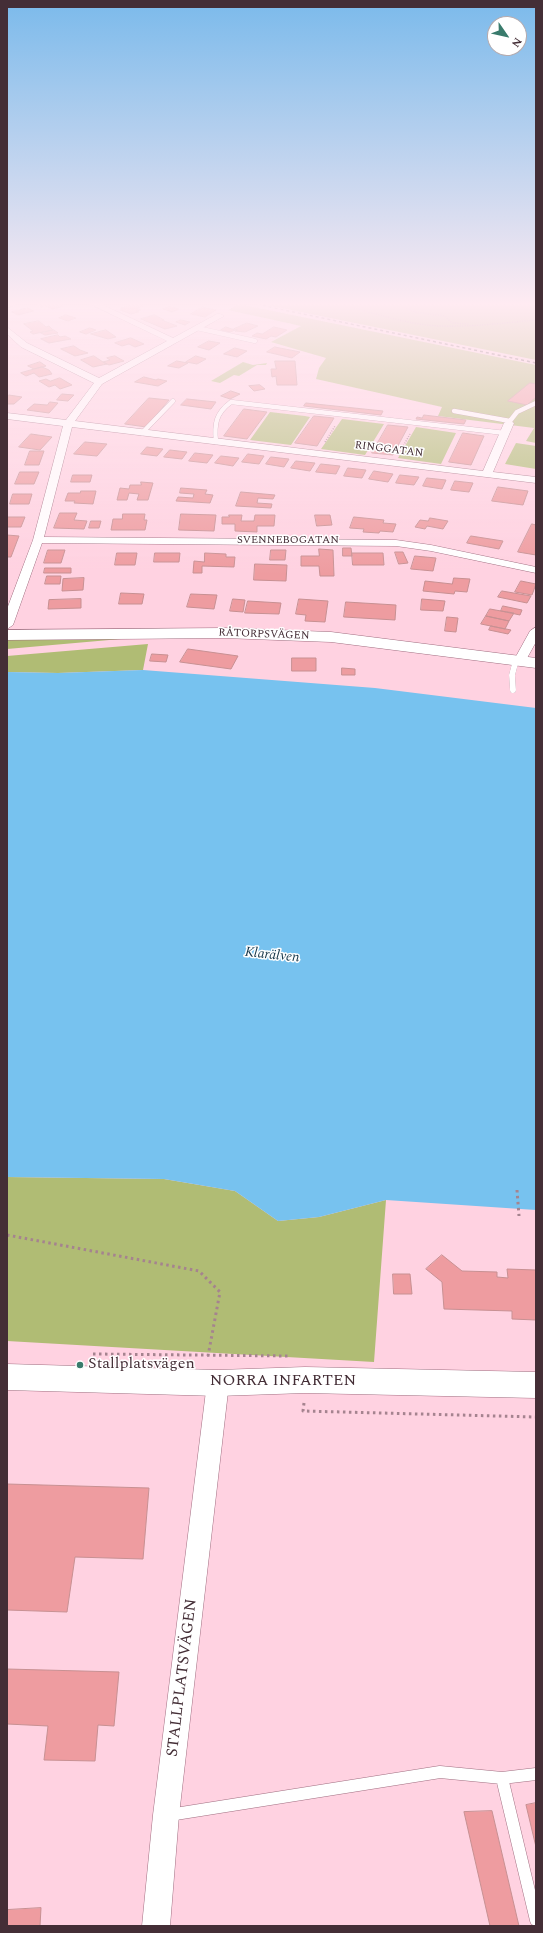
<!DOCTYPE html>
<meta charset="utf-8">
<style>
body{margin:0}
#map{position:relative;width:543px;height:1933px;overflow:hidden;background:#ffd2e1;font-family:Spectral,serif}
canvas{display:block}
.frame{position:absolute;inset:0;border:8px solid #442e36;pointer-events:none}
.north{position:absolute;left:487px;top:16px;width:40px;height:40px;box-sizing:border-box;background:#fff;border:1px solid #b4abaf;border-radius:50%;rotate:124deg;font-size:11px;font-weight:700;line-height:16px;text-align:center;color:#442e36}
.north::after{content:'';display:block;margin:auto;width:14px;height:18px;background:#397b6c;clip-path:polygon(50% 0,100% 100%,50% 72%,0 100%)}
</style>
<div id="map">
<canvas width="543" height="1933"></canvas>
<div class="frame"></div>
<div class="north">N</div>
</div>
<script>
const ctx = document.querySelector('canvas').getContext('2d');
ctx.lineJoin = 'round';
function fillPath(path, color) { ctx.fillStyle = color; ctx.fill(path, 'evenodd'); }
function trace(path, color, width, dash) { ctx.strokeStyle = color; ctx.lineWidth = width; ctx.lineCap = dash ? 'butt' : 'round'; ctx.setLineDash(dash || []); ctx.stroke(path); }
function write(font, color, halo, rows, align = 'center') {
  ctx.font = font + ' Spectral,serif'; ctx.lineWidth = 3; ctx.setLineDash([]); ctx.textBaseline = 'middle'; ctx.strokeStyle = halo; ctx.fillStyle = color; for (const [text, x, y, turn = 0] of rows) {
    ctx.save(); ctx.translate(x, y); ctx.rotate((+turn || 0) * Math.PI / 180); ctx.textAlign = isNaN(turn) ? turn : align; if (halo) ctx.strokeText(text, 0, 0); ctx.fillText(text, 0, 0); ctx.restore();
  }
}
fillPath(new Path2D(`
 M257,303H536V360Z
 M239,304L536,365V443L526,441L534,428L438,416L442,407L316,379L319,368L326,358L271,342L301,326L228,310Z
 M243,362L253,365L267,363L266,365H257L239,376L234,375L220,383L211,381Z
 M270,412L305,416L310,417L291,445L250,440Z
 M342,419L384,424L365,455L321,449Z
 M416,427L456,433L441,464L398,458Z
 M516,443L536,446V469L505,464Z
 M132,638L7,649L8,639Z
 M148,644L143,670L58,673L7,672V656Z
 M7,1177L164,1179L235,1191L278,1221L319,1217L386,1200L374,1362L7,1341Z`), '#b0bc74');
fillPath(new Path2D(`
 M143,670L375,688L536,708V1210L386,1200L319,1217L278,1221L235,1191L164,1179L7,1177V672L58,673Z`), '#77c2ef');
const building = new Path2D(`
 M60,303L63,306L53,309L45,306L42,307L36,304Z
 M138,303L143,306L137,308L141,310L136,311L139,312L131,314L120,310L123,309L120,308L130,306L129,305Z
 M170,306L179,309L172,312L163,309Z
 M203,307L216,310L205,317L191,314Z
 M28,308L34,311L18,315L12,312Z
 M66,315L76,318L68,321L59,318Z
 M155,315L164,320H162L177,326L165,329L141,319Z
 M181,320L190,322L185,325L176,322Z
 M39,321L46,327L49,326L53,330L33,334L30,332L33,331L24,324Z
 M247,323L258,326L245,332L235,331L238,330L234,329Z
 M226,327L235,330L230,332L221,330Z
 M274,327L287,330L276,337L271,336L266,339L252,336L257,333L262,334Z
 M90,328L96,330L86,334L80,332Z
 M54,330L58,333L45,335L41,333Z
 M106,330L116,337L108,339L91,334Z
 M58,335L60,337L65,336L71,339L49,343L41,339Z
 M131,338L144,344L135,347L129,344L122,346L115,343Z
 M209,341L220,343L209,350L198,347Z
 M74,346L80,350L88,353L75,356L61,349Z
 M275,347L300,352L292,358L267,352Z
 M235,348L247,351L237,357L224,354Z
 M94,356L103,362L107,364L93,367L81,360Z
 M115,356L124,361L109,365L103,362L110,360L107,358Z
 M196,356L206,359L197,364L186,362Z
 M177,361L188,363L179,368L168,366Z
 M275,361H295L297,385H277L276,376L272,377L271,369H276Z
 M40,362L46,366L34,369L28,366Z
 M42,367L49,370L52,374L39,377L34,373L26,376L21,373Z
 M144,377L156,380L158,379L167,381L158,386L135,382Z
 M60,378L72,385L60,389L55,385L49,387L39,381L46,379L50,381Z
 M530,383L536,384V397L527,405L508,401Z
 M260,385L265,389L254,391L249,386Z
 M231,391L240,394L230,399L221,396Z
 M62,394L74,395L68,401L57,400Z
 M9,395L22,397L14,404H7V397Z
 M149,398L169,400L146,427L125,424Z
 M187,399L216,402L211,409L181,405Z
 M50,402L58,403L49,413L27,410L34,404L47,405Z
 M306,403L383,411L381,415L304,406Z
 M244,409L267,412L247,439L224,436Z
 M424,415L466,420L464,424L416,419L417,417L422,418Z
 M314,416L334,418L317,446L295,443Z
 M388,425L408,427L393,455L372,453Z
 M463,433L484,436L471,465L449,462Z
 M31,434L52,437L40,450L19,447Z
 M85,442L107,444L97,456L74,454Z
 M147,447L163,449L157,456L141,454Z
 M170,450L187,452L182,459L164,457Z
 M30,451H44L39,465H25Z
 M195,453L213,455L207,463L189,461Z
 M248,454L264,456L259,464L242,462Z
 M221,456L239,458L233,466L215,463Z
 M271,457L289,459L284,467L266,464Z
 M296,461L315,463L310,471L291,468Z
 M321,464L340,466L336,474L316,472Z
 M348,468L366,470L362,478L344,476Z
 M374,471L393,474L388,482L369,479Z
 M20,472H39L34,484H15Z
 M73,475H92L90,482H71Z
 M400,475L419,477L414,485L396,483Z
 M427,478L446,480L442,489L423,486Z
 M455,481L473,483L469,492L451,490Z
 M141,482L153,483L148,500H137L139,494L129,493L127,500H117L120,488L129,489L130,485H141Z
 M498,487L528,491L523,505L492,501Z
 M181,488L207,490L205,494L213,495L210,503L176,501L178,497L193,498L194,494L180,493Z
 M81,491H96L93,504L74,503L75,501H65L68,493H80Z
 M241,492L275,495L273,499L258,498L257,503L272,504L271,508L236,506Z
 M13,494H32L29,504H10Z
 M60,513H77L74,520L87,521L84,529L54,528Z
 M123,514H145L144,520H147L145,530H111L113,519H122Z
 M181,514L216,515L214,531L179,530Z
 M229,515H242L241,521H254L255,515H275L274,526H257V532L235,531V524H222V517H229Z
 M315,515H330L332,525L317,526Z
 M8,517H25L21,527H7Z
 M354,517L384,520L383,523L396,524L393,532L380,531L379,533L363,532L364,529L350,528Z
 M430,518L448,521L443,529L427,526L425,529L415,527L420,520L428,521Z
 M91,521H101L99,528H89Z
 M532,524L536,525V555L518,552Z
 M7,535L19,536L11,557H7Z
 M471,536L503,541L499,549L467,543Z
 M343,548H351L352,556H343Z
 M319,549L333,550L334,576H320L319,566H301V556H319Z
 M48,550H65L61,563H44Z
 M271,550H286L285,560H270Z
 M395,552H403L408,563L399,564Z
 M117,553H137L135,565H115Z
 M155,553H180L179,562H154Z
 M205,553L226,554V557H235L234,567L202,566V573H193L194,561L204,562Z
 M352,553H383L384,565H353Z
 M415,556L436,558L433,571L411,569Z
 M255,564L287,565L286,581L254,580Z
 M45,568H71V573H44Z
 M47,576H61L60,584H45Z
 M84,578L83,590L62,591L63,579Z
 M454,578L470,579L467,592L455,591L454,594L423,591L425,581L452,584Z
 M521,581L536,584L532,595L515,592Z
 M502,591L531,596L527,603L498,597Z
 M121,593L144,594L142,604H119Z
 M191,594L217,595L214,609L187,607Z
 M81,599V608L48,609L49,600Z
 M233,599L245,600L243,612L230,611Z
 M299,599L328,601L325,622L305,621L306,615L296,614Z
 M422,599L445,601L443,611L421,610Z
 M248,601L281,603L279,614L245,613Z
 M346,602L396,605L395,620L344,617Z
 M503,606L522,610L520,615L501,611Z
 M490,609L501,611L514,613L509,621L486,616Z
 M486,616L509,621L505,629L481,624Z
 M447,617L458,618L456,632L445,631Z
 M491,626L511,630L508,634L489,630Z
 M188,649L238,656L231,669L180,662Z
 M152,654L168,655L166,662L150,661Z
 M292,658H316V671H292Z
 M342,668L355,669V675H342Z
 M442,1255L462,1271L497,1272V1277L508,1278L507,1269L536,1270V1320L512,1319V1311L444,1309L442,1282L426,1269Z
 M393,1274H410L412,1294H394Z
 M7,1484L149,1488L143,1559L75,1557L67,1612L7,1610Z
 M7,1669L119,1672L114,1726L98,1725L95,1761L44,1760L48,1726L7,1724Z
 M536,1803V1847L526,1805Z
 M492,1811L519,1926H490L464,1812Z
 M41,1908L40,1926H7V1910Z`);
fillPath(building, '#ee9ca0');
trace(building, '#c79092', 1);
const laneFar2 = new Path2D(`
 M197,328L255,341
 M454,411L510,421L509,423
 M510,421L517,412L536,403
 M142,433L173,401
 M216,442C214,424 216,413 231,402L505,433`);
const laneFar1 = new Path2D(`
 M513,690L512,675L516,660`);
const lane = new Path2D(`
 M502,1778L536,1920
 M169,1815L440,1772L502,1778L536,1774`);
const street = new Path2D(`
 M7,303H21L7,308Z
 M88,303H99L173,338L217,314H220L224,316L102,384L75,421L483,471L504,423L509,420L514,423L493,472L536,477V483L72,427L44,537L396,540L431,545L536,567V573L431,551L396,546L42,543L13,625L7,629V609L33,540L63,426L7,419V413L66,420L94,383L21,347L7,334V327L27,343L99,378L167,341Z
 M536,627V642L526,660L524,663H516L514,660L530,631Z
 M218,1373L225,1376L229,1383L179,1815L170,1926H142L153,1815L207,1383L211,1376Z`);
const secondary = new Path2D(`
 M224,628L331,632L536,658V668L331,642L224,638L7,640V630Z
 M7,1364L218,1370L305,1367L536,1372V1398L305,1393L218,1396L7,1390Z`);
trace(laneFar2, '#a06e80', 5);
trace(laneFar1, '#a06e80', 6);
trace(lane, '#a06e80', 13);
trace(street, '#a06e80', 1);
trace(secondary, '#a06e80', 1);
trace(new Path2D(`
 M395,303L415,312L445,316L452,323L469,324
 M347,306C378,314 409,325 440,326C472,327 504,323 536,320
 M325,442L335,426
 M401,450L410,434`), '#a5838f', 1.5, [1, 1.5]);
trace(new Path2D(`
 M517,1190L519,1216
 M7,1235L199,1271L220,1292L208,1356
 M93,1354L290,1356
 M304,1403L303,1411L536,1417`), '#a5838f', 3, [2.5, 3.5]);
trace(laneFar2, '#fff', 4.5);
trace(laneFar1, '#fff', 6);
trace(lane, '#fff', 12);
fillPath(street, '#fff');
fillPath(secondary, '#fff');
trace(new Path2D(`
 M251,303L536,363`), '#775b65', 1.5, [3, 3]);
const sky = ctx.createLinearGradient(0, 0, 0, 574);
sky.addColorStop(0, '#7bbaeb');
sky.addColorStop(0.53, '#ffebf2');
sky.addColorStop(1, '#ffebf200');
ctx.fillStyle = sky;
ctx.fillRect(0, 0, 543, 574);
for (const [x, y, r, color] of [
 [80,1365,4,"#397b6c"]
]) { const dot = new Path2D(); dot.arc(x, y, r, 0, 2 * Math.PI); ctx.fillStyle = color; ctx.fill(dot); trace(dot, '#fff', 1.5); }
write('11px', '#442e36', '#fff', [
 ["RINGGATAN",389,450,7],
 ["SVENNEBOGATAN",288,541],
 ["RÅTORPSVÄGEN",264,635,2]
]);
write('italic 14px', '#153649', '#fff', [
 ["Klarälven",272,956,6]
]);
write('16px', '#442e36', '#fff', [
 ["Stallplatsvägen",88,1365]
], 'left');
write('16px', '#442e36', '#fff', [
 ["NORRA INFARTEN",283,1382],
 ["STALLPLATSVÄGEN",183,1678,-83]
]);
</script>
